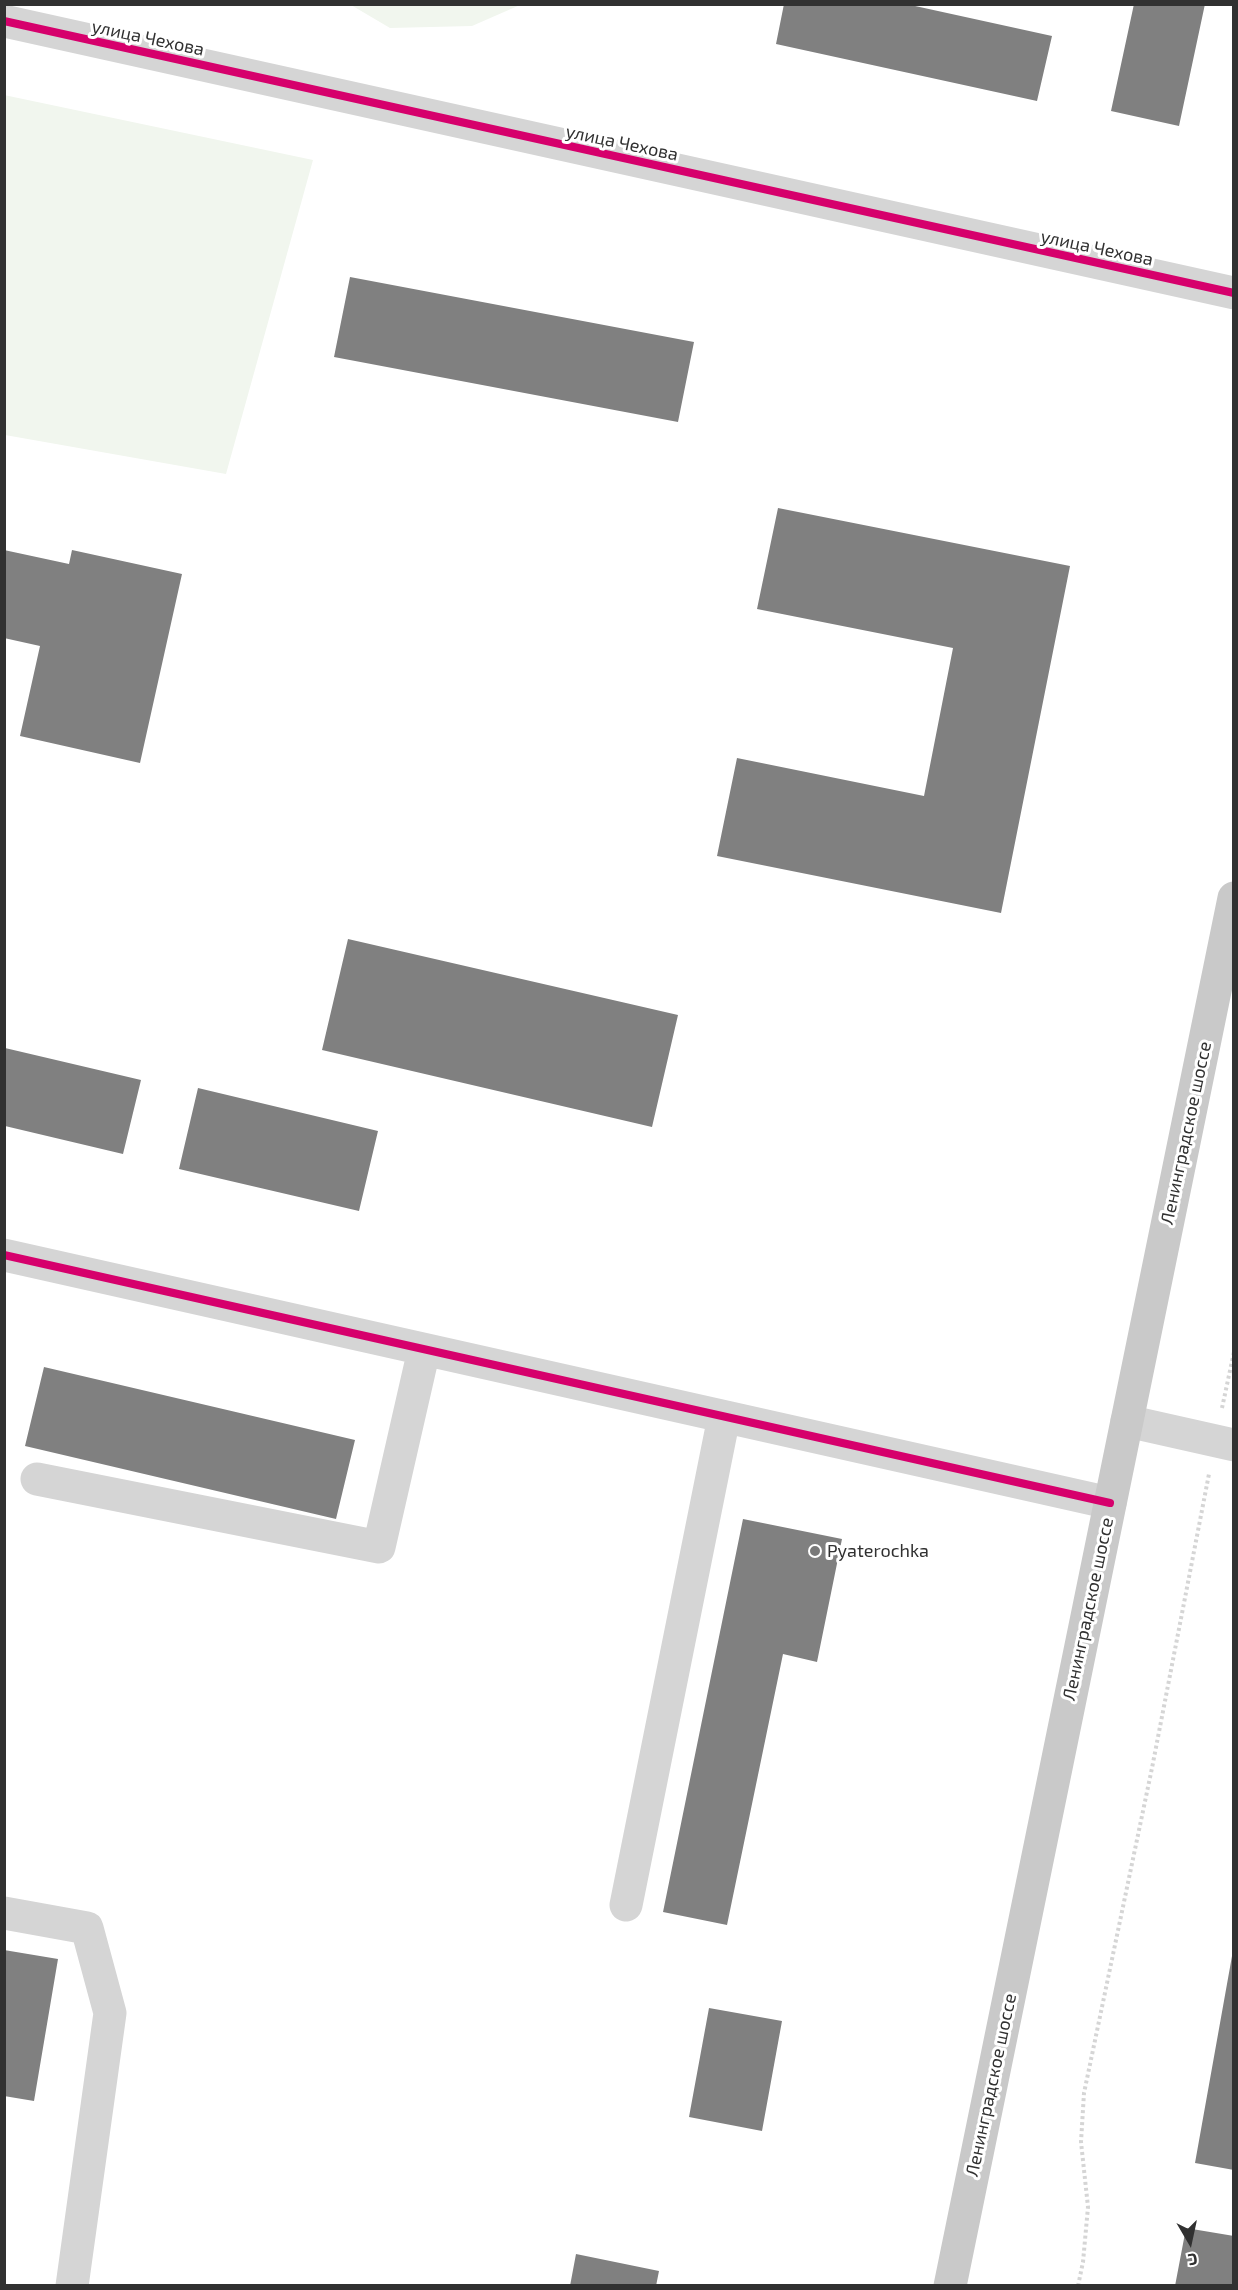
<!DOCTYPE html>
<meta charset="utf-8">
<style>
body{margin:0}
#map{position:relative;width:1238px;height:2290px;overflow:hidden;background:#fff;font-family:"Exo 2",sans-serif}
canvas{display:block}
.frame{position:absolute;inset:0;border:6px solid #313131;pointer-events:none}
.north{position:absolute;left:1160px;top:2212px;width:60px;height:60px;-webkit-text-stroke:4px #fff;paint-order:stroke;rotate:171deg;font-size:16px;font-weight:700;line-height:24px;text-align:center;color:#313131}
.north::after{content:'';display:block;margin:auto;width:21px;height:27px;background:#313131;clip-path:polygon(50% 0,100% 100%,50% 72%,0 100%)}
</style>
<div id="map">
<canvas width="1238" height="2290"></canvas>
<div class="frame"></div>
<div class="north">С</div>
</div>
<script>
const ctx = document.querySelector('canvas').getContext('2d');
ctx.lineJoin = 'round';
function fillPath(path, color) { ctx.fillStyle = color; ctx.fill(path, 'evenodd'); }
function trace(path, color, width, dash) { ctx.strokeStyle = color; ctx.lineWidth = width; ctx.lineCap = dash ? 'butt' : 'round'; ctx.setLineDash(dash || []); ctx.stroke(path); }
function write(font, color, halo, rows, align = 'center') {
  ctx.font = font + ' "Exo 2",sans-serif'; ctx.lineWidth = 6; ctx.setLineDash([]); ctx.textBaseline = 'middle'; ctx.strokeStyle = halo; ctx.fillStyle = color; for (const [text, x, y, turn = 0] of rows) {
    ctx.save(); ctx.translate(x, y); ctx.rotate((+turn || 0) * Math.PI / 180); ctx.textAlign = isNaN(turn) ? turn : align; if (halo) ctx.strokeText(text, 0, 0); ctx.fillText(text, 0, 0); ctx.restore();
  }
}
fillPath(new Path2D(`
 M351,5H520L472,26L390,28Z
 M4,95L313,160L226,474L5,435Z`), '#f1f6ee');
fillPath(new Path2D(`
 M784,4H906L1052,36L1037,101L776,44Z
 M1134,4H1205L1179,126L1111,111Z
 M350,277L694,342L678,422L334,357Z
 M778,508L1070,566L1001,913L717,856L737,758L924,796L953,648L757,609Z
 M4,550L69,564L72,550L182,574L140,763L20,736L40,646L4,638Z
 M348,939L678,1015L652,1127L322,1050Z
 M5,1048L141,1080L123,1154L5,1126Z
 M198,1088L378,1131L359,1211L179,1169Z
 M44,1367L355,1440L336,1519L25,1446Z
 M743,1519L842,1539L817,1662L783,1654L727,1925L663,1912Z
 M4,1950L58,1959L34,2101L4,2096Z
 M1232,1956H1234V2170L1195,2163Z
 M709,2008L782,2021L762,2131L689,2117Z
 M1186,2228L1234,2236V2286H1175Z
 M576,2254L659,2271L656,2286H570Z`), '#808080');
trace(new Path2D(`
 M1222,1408L1234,1352
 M1078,2286L1083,2262L1088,2207L1081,2142L1084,2093L1152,1768L1209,1474`), '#d5d5d5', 4, [3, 3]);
trace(new Path2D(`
 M4,21L1234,293
 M4,1255L1110,1503
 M1127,1421L1234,1445
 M37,1479L379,1547L424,1350
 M626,1905L724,1417
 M4,1913L87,1928L110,2013L72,2286`), '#d5d5d5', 33);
trace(new Path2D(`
 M950,2286L1234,898`), '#c9c9c9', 33);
trace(new Path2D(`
 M4,21L1234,293
 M4,1255L1110,1503`), '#d6006c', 8);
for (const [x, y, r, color] of [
 [815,1551,6,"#797979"]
]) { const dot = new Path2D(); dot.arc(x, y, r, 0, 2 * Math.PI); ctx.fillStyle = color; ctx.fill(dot); trace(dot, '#fff', 2); }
write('18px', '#313131', '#fff', [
 ["улица Чехова",148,38,12],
 ["улица Чехова",622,143,12],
 ["улица Чехова",1097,248,12],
 ["Ленинградское шоссе",1186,1133,-78],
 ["Ленинградское шоссе",1088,1609,-78],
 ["Ленинградское шоссе",991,2085,-78]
]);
write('18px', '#313131', '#fff', [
 ["Pyaterochka",827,1551]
], 'left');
</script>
